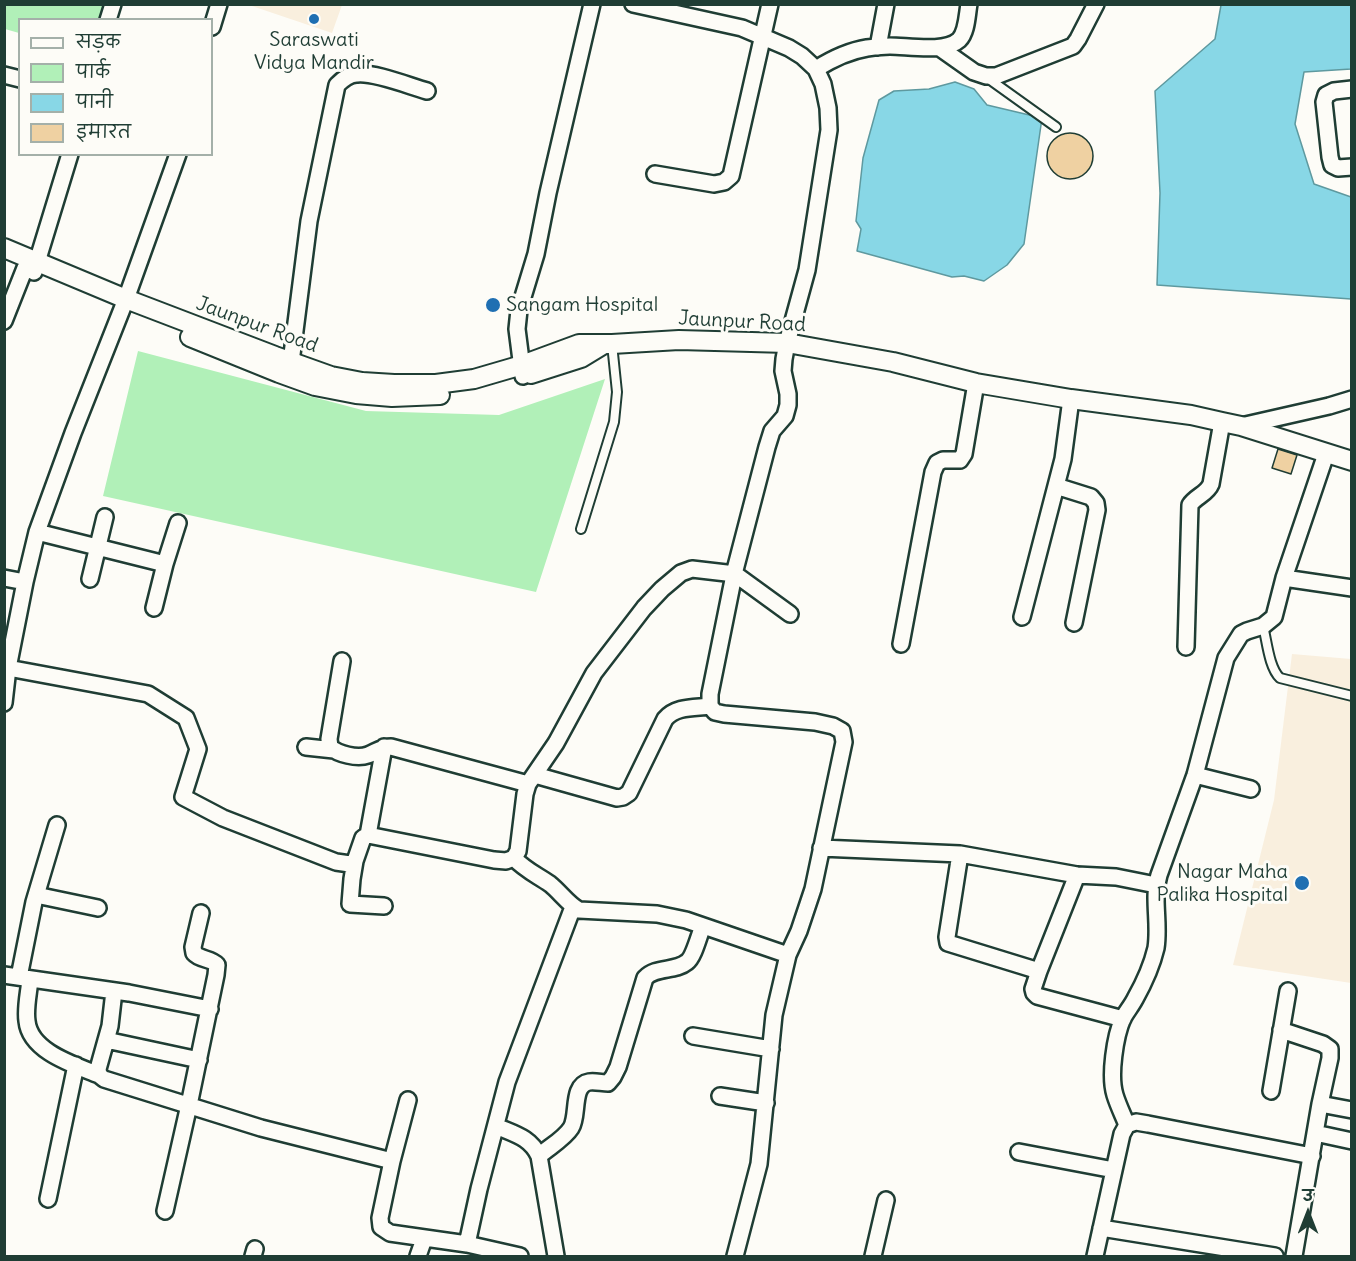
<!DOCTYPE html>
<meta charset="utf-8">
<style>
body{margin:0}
#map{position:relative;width:1356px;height:1261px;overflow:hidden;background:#fdfcf7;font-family:Delius,"Playpen Sans Deva",sans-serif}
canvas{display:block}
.frame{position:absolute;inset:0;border:6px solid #1f3d34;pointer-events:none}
.legend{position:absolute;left:18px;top:18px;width:195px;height:138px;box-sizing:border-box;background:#fdfcf7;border:2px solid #a4b0a9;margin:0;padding:8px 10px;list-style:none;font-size:18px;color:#1f3d34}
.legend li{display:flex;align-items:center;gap:12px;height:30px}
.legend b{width:30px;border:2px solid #a4b0a9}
.north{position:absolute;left:1278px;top:1183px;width:60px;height:60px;-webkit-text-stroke:4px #fdfcf7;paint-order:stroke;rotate:0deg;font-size:16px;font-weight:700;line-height:24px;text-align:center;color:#1f3d34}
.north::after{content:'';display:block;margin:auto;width:21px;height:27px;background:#1f3d34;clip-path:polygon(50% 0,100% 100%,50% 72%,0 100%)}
</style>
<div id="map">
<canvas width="1356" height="1261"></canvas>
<div class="frame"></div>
<ul class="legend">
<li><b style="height:8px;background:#fdfcf7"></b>सड़क</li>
<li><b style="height:16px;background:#b1f0b8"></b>पार्क</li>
<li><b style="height:16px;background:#88d7e6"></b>पानी</li>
<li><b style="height:16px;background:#efd1a2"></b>इमारत</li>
</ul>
<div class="north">उ</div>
</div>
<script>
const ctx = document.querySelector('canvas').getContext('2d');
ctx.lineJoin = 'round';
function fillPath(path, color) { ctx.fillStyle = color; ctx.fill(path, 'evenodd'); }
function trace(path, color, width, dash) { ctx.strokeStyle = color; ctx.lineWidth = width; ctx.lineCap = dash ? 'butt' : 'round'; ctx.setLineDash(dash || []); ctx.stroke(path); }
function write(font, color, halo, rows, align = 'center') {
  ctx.font = font + ' Delius,sans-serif'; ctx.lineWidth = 6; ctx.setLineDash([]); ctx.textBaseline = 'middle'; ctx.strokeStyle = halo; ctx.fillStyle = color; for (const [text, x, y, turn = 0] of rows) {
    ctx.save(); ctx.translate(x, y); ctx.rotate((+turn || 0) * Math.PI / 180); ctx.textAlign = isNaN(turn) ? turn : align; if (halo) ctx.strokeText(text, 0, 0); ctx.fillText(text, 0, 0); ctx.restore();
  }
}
fillPath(new Path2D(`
 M249,5H342L332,33Z
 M1292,654L1351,659V983L1233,965L1274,800Z`), '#f9efde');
fillPath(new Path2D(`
 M4,5H110L105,19L20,20L19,33L5,29Z
 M138,351L366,411L499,415L605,379L536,592L103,496Z`), '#b1f0b8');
const water = new Path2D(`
 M1221,5H1351V69L1304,72L1295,124L1314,184L1351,197V299L1157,285L1160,193L1155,91L1215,39Z
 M955,82L974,89L987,105L1042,118L1024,244L1007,265L984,281L964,276L952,277L857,251L861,229L856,221L863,158L879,100L894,91L929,89Z`);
fillPath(water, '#88d7e6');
trace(water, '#5e999f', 1.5);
const building = new Path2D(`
 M1047 156a23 23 0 1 1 46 0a23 23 0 1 1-46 0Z
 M1278,449L1297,455L1291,474L1272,468Z`);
fillPath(building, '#efd1a2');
trace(building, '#1f3d34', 1.5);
const service = new Path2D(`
 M989,79L1056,127
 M581,529L614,422L617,392L612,344
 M1263,626C1267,641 1269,668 1280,678L1352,696`);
const minor = new Path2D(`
 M633,4L742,28L789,48L802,56L816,69L823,84L828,108L829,130L807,270L787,343L784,359L783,371L788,394V405L785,416L772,431L767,447L735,570L710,694V706L715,712L724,714L815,722L833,726L842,731L844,742L813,889L799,931L788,955L774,1015L759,1164L735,1256
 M108,20L113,4
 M212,27L219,4
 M878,47L886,4
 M940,48L974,72L986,76H996L1073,46L1078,39L1096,4
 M816,69C832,59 848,51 867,48C875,47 883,46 890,46C908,46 945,53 959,40C967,32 967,15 969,4
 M4,75L20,79
 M1352,89L1334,91L1326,95L1324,102L1330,157L1332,165L1338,168L1352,167
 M655,174L714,184L724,182L731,176L770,4
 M34,272L70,154
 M4,321L25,268
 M291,362L309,221L337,85C343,79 349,74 357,74C375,72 409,86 427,91
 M523,376L517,329L519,310L536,254L548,193L592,4
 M1241,426L1329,406L1352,399
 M1056,486L1091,497L1096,503L1097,510L1074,623
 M37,532L165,564
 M4,578L25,582
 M1284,578L1352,588
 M90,579L105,517
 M154,608L165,564L178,523
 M1022,617L1063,459L1071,399
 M901,644L933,472L937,463L943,460H960L964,454L976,383
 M1186,647L1190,505C1196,496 1207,494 1211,484L1222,422
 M342,661L329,739L330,747C338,754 357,759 368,755C376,752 381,747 391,747L528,784
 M8,668L148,694L186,718L198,749L183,797L223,818L336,862L350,864L355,861L363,838L368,835L494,860L506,861L514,858L518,851L525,794L528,784L556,743L594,673L644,608L662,589L681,573L692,569L735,574L790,614
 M4,703L8,668L25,582L37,532L73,433L126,299L178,154
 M306,747L334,750
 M535,775L617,798L623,797L629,793L665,719C676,706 694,708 710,706
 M1195,775L1251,789
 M368,835L384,747
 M821,848L960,854L947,937L948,943L1039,971
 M960,854L1077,875L1116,877L1156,885
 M514,858C525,870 537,875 550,884C560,892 568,904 579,910L657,914L686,920L788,955
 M355,861L352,879L350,904L384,906
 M1077,875L1039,971L1033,989L1034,993L1037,996L1123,1019
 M36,895L98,908
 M4,975L129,993L210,1009
 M19,977L34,902L57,825
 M30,979C29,992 25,1008 27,1021C30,1052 75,1065 99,1075
 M114,991L110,1026L98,1069L99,1075L104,1079L261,1128L392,1161
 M1281,1030L1323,1044L1330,1049V1058L1320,1104L1294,1256
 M693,1036L771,1049
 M106,1040L199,1060
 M1271,1091L1288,991
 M720,1096L766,1103
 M408,1100L392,1161L380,1218L381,1227L390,1233L467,1244L520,1256
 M1320,1104L1352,1110
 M1127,1125C1123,1115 1118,1105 1115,1095C1109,1076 1115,1036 1123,1018C1127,1011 1132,1005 1135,999C1144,983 1152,965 1156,948C1160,923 1152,898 1159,875L1195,775L1226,658L1241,634L1247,631L1263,626L1274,617L1284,578L1326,454
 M496,1126C514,1134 530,1137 539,1156L556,1256
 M1315,1133L1352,1141
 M1019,1152L1114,1170
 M539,1156C549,1147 564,1139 571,1128C579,1116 571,1085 589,1082C595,1081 602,1083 608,1083L613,1077L618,1067L645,978C656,966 675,972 687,962C694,957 699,935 703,926
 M48,1199L76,1065
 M165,1211L189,1105L216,975L217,965C211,958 200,960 194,953L193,947L201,913
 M1101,1228L1275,1256
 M467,1244L479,1189L507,1082L573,907
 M253,1256L255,1249
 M418,1256L424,1239
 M873,1256L886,1200
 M1095,1256L1122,1134L1127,1125L1136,1122L1148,1124L1312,1156`);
const tertiary = new Path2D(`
 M4,248L126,299L275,356L331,376L362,382L394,384H436L474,379L522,365L579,344H612L679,340L787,343L893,362L976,383L1071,399L1191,415L1222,422L1241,426L1352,461
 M190,337L279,373L315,386L356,394L392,397L440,395
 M531,374L581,358L604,344`);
trace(service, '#1f3d34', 12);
trace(minor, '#1f3d34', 20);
trace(tertiary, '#1f3d34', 22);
trace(service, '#fdfcf7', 8);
trace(minor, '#fdfcf7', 15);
trace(tertiary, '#fdfcf7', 18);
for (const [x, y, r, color] of [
 [314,19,6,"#1f6fb2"],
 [493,305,8,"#1f6fb2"],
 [1302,883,8,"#1f6fb2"]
]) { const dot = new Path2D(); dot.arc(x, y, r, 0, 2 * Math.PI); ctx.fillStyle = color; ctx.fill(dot); trace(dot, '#fdfcf7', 2); }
write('20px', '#1f3d34', '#fdfcf7', [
 ["Saraswati",314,40],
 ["Vidya Mandir",314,63],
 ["Sangam Hospital",506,305,"left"],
 ["Nagar Maha",1288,872,"right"],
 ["Palika Hospital",1288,895,"right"]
]);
write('20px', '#1f3d34', '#fdfcf7', [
 ["Jaunpur Road",742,322,3],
 ["Jaunpur Road",257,325,20]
]);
</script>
